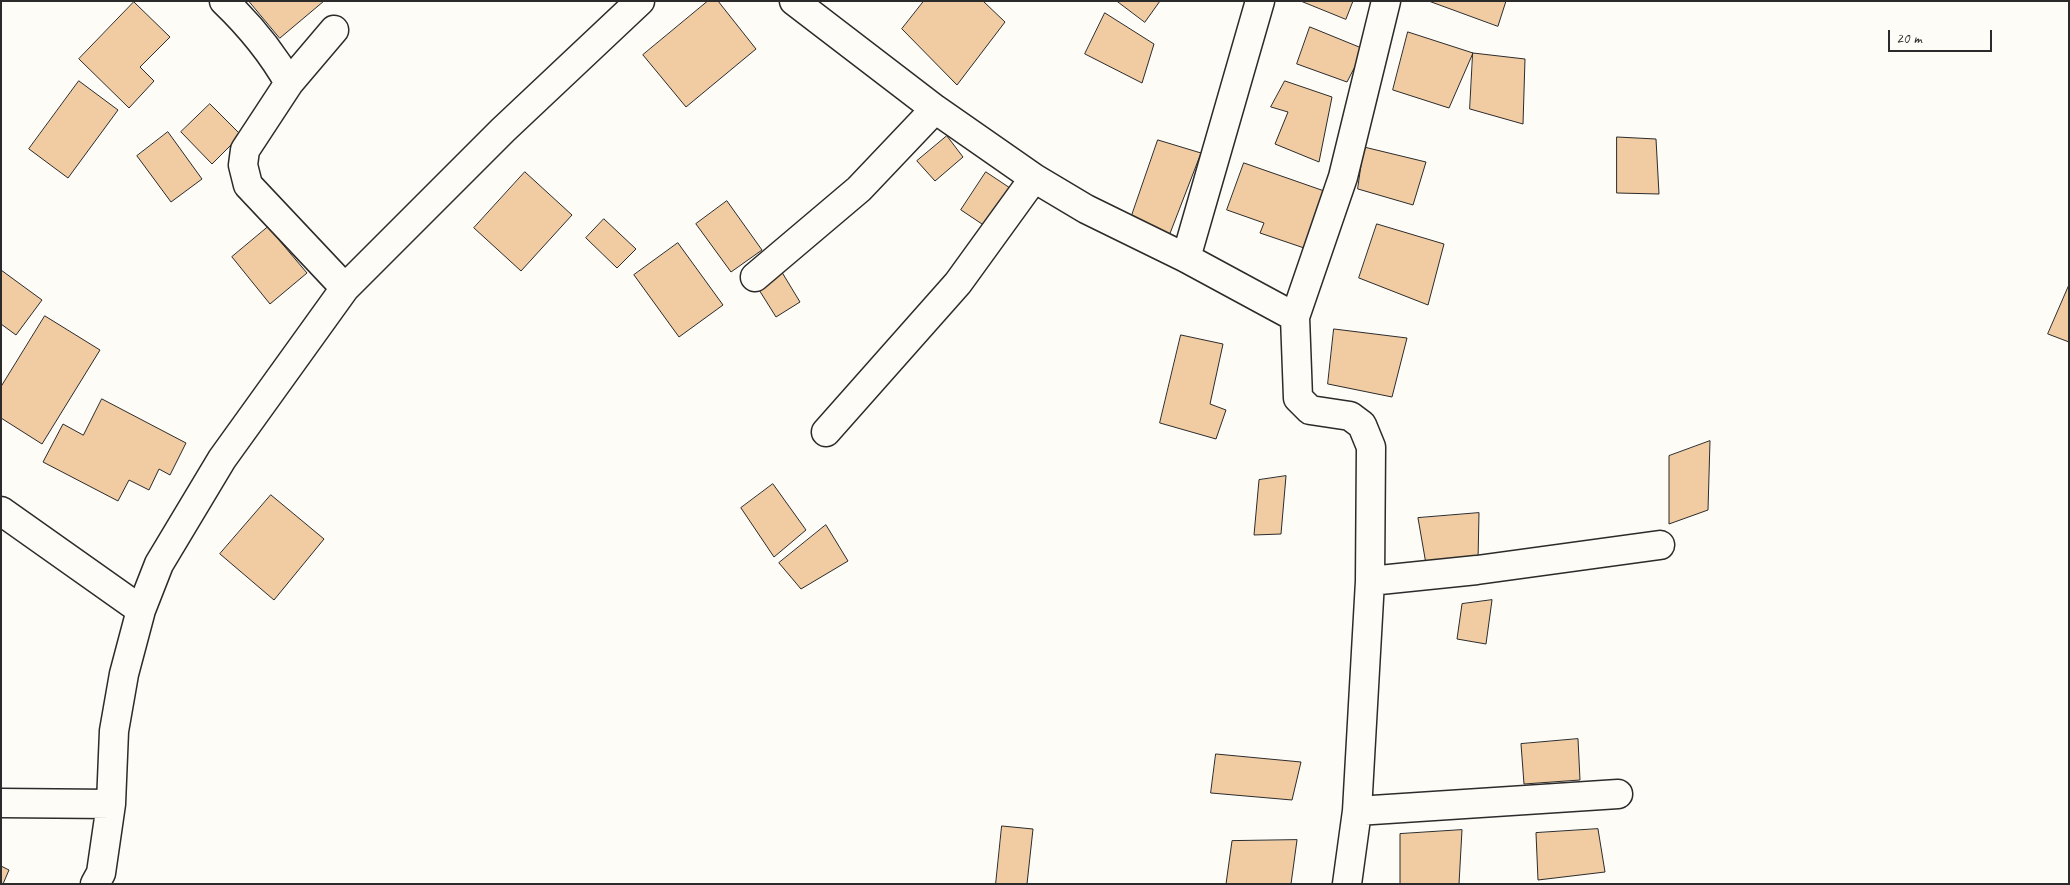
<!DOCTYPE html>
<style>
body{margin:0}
#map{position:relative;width:2070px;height:885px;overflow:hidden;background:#fdfcf7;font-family:Caveat,sans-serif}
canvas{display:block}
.frame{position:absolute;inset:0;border:2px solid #2b2b2b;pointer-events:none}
.scale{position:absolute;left:1888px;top:30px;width:104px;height:22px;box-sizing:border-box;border:2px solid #2b2b2b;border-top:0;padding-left:6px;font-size:15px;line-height:18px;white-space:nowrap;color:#2b2b2b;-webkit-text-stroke:4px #fdfcf7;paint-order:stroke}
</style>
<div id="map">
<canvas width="2070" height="885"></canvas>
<div class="frame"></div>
<div class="scale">20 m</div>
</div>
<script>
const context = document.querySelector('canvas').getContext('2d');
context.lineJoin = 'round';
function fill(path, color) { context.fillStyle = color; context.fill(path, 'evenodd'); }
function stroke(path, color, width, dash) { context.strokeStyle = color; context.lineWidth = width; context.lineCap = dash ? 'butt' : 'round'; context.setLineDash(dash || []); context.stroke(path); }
const building = new Path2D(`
 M249,1H324L280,38Z
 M708,1H718L756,49L686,107L643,55Z
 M924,1H983L1005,22L957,85L902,29Z
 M1117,1H1160L1145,22Z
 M1301,1H1353L1346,19Z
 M1429,1H1506L1498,26Z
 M134,2L170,37L140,67L154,81L129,108L79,59Z
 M1105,13L1154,44L1142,83L1085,54Z
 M1310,27L1364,49L1347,82L1297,64Z
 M1408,32L1473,53L1449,108L1393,90Z
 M1473,53L1525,59L1523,124L1470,109Z
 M79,81L118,110L68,178L29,149Z
 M1285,81L1332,97L1319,162L1275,144L1288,112L1271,107Z
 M210,104L241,135L212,164L181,132Z
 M168,132L202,179L171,202L137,156Z
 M947,136L963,157L935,181L917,161Z
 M1617,137L1656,139L1659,194L1617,193Z
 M1158,140L1201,153L1169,236L1129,224Z
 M1364,147L1426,162L1413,205L1358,189Z
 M1244,163L1330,193L1310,250L1260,233L1264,223L1227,210Z
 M525,172L572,215L521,271L474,228Z
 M986,172L1010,188L985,226L961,210Z
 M727,201L762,250L731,272L696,224Z
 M604,219L636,249L617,268L586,238Z
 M1377,224L1444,244L1428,305L1359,278Z
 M268,227L307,273L270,304L232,257Z
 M678,243L723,305L679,337L634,275Z
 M780,269L800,302L776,317L756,285Z
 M1,270L42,300L16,335L1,324Z
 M2069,285V342L2048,334Z
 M45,316L100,350L42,444L1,418V387Z
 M1334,329L1407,338L1392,397L1328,384Z
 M1181,335L1223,344L1210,404L1226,410L1216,439L1160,423Z
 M102,399L186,443L170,475L159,469L149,490L129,480L118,501L43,462L63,424L83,435Z
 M1710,441L1708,510L1669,524V456Z
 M1286,476L1281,534L1254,535L1259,480Z
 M773,484L806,530L774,557L741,508Z
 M271,495L324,539L274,600L220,554Z
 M1479,513L1478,561L1426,564L1418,518Z
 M826,525L848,561L801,589L779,563Z
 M1492,600L1486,644L1457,639L1462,604Z
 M1578,739L1580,780L1524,784L1521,744Z
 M1216,754L1301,762L1292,800L1211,793Z
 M1002,826L1033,829L1027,884H996Z
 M1598,829L1605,872L1538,880L1536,833Z
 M1462,830L1459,884H1400V834Z
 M1297,840L1291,884H1226L1232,841Z
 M1,866L9,870L3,884H1Z`);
fill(building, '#f1cba1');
stroke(building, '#2b2b2b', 1);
const street = new Path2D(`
 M224,1C250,26 271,51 289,83
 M794,1L935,109L1034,178L1086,209L1186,258L1295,317
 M334,30L289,83L245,150L243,165L248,185L345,288
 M1186,258L1260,1
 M755,277L859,189L935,109
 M826,432L958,283L1034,178
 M1,511L141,610
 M1370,581L1477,570L1660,545
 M1,803L111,804
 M1357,811L1618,794
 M95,884L101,873L111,804L114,731L124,674L141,610L159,564L222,459L345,288L503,130L640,1
 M1347,884L1357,811L1370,581L1371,447L1362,425L1350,416L1310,410L1298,398L1295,317L1343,177L1386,1`);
stroke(street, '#2b2b2b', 31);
stroke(street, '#fdfcf7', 28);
</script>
